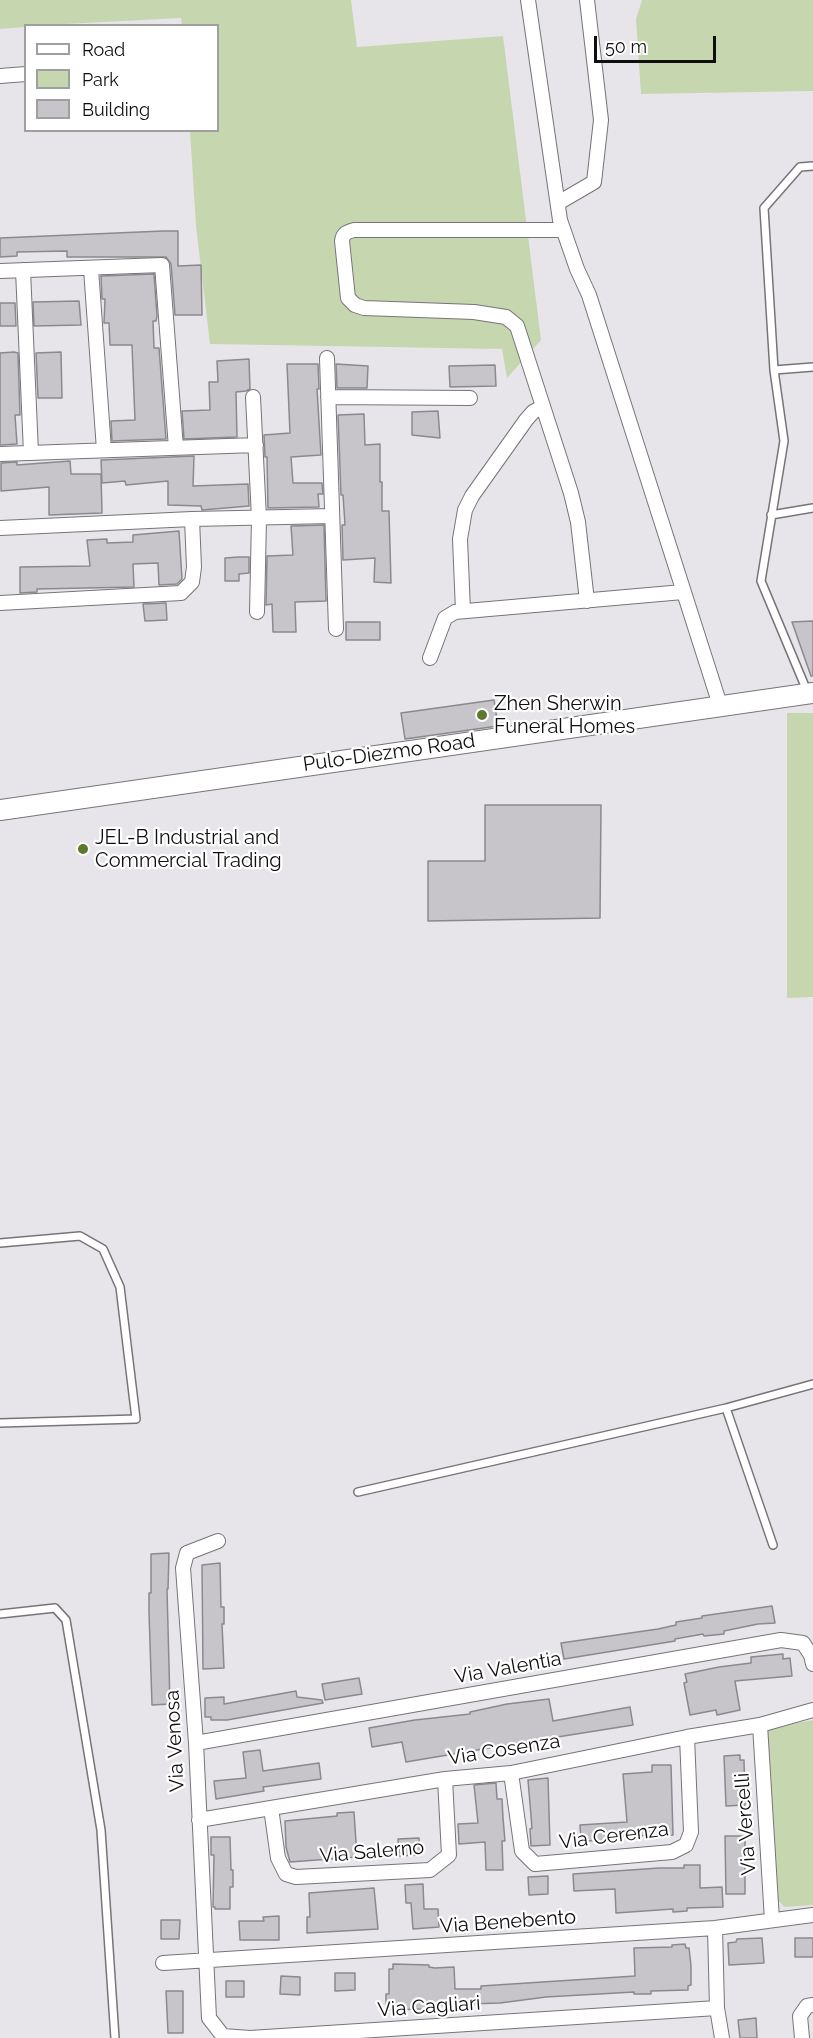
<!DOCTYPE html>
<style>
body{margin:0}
#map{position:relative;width:813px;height:2038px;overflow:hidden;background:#e8e5ea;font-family:Raleway,sans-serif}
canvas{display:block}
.legend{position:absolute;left:24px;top:24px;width:195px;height:108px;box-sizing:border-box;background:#fff;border:2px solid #9f9f9f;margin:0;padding:8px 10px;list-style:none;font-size:18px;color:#100f10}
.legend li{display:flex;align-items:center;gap:12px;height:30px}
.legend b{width:30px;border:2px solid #9f9f9f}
.scale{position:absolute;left:594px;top:36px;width:122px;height:27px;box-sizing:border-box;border:3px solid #100f10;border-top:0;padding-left:8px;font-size:18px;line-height:21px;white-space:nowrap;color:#100f10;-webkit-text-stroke:4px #fff;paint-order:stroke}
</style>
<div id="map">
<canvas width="813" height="2038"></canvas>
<ul class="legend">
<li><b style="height:8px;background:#fff"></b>Road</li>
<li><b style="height:16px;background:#c6d7b0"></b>Park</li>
<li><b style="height:16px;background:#c7c5ca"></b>Building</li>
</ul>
<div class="scale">50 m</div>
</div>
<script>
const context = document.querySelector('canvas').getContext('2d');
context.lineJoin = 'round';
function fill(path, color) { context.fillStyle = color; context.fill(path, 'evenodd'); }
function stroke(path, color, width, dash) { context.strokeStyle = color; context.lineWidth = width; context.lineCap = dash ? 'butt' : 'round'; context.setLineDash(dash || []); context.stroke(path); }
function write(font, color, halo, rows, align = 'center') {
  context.font = font + ' Raleway,sans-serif'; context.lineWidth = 4.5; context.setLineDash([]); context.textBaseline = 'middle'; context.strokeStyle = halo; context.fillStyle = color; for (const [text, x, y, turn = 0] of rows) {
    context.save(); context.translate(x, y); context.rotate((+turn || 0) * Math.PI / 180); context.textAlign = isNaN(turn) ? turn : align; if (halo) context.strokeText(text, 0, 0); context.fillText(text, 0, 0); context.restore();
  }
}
fill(new Path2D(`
 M0,0H351L357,47L503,36L541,340L507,378L502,349L210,344L196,226L190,131L218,130V26L182,25L181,18L26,26L25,27L0,29Z
 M642,0H813V91L641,94L636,19Z
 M787,713H813V997L787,998Z
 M813,1720V1905L784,1907L777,1899L766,1729Z`), '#c6d7b0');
const building = new Path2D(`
 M163,231H178V266L201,265L202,315H175L171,264L166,257H67V251L17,252V256L0,257V238Z
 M154,274L157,316L156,321H153L154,348H159L166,439L112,441L111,421L135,420L132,345H110L109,323H104L105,299H102L101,276Z
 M79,301L81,325L34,326L33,302Z
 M0,303H15L16,326H0Z
 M14,352L18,353L20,415H15L17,444L0,445V353Z
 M61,352L62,398H38L36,353Z
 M249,359L250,389L246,391L236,392L237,437L184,439L182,411L210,410L209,382H218L217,361Z
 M287,364H318L319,389H317L321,455L291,457L293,483H322L323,494H318L319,507L268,508L267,457H265L264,435L290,433Z
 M336,364L368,366L367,388H337Z
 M495,365L496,386L450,387L449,366Z
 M438,411L440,438L412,435V412Z
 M364,414L365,445L380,444V482H382V511H389L391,583L374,582L375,558L343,560L342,525H345L343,495H341L338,415Z
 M194,456L193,486L248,484L249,506L202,510L201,506L168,505V481L126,485L125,481L102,483L101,460Z
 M70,461L71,474H101L102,513L49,515V487L1,491V463L17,462V465Z
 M324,525L326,601L295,602L296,632H273L272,604L266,605L267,556L293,555L291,526Z
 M179,531L182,579L177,584L159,585L158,563L133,564L134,587L37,589V592L20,593V567L90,566L87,540L107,539V543L133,542V535Z
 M239,557H249V573L239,574V581H225V558Z
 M166,603L167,620L145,621L143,604Z
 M813,621V676H811L792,622Z
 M346,622H380V640H346Z
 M494,700L498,726L405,739L401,713Z
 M485,805H601L600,918L428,921V861H485Z
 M169,1553L168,1589H167L170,1704L152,1705L149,1612V1593H151V1554Z
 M220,1563L221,1607H224V1624H222L224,1668L203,1669L202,1565Z
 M772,1606L775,1623L758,1624L724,1631V1634L704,1636L703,1634L675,1639V1641L564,1659L561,1643L658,1629L676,1625V1622L702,1618V1616Z
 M783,1654V1659L790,1658L792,1676L735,1681L740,1710L717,1715L716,1710L690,1715L684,1683L687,1682L685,1674L719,1667L751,1663V1657Z
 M359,1678L362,1694L325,1700L322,1684Z
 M296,1691L297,1697L322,1700L323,1703L227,1720H211V1717H205V1698L224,1697V1704Z
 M549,1699L553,1721L630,1707L633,1725L526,1742V1744L508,1747L507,1745L406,1762L402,1742L372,1747L369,1728L415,1720L470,1714V1712L507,1704Z
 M260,1750L263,1771L319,1763L321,1779L263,1787L264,1791L216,1799L214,1781L246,1778L243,1752Z
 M740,1755V1760H744L745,1805L726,1806L724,1756Z
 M652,1765H671L673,1835L621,1836V1840L581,1841L580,1825L627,1822L623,1774L652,1772Z
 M548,1778L550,1845L531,1846L530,1829L532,1828L528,1780Z
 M496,1783L497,1799H502L503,1818L505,1841H502L503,1870H486L485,1842L459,1844L458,1824L478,1823L474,1785Z
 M354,1812L357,1857L290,1862L286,1847L285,1821L337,1816V1813Z
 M725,1836H745V1894H726Z
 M211,1837H230L231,1870H233V1887H230V1909H215V1907H213L214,1855H211Z
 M419,1838L420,1855L399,1856L398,1839Z
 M684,1865H700V1888L722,1887L723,1907L687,1908V1911L673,1912V1909L616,1913L615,1889L574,1891L573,1874L659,1868H684Z
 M548,1876V1894L529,1895L528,1877Z
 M423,1884L424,1909H438L439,1927L413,1929L411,1903H406L405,1885Z
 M374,1888L378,1929L307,1933V1917H310L309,1893Z
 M279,1916V1940H240L239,1921H264L263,1917Z
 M161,1920H180L179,1939H161Z
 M762,1938L764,1963L729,1965L728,1943L736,1942L737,1939Z
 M795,1938H813V1957H795Z
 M685,1944L686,1948H689L691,1966V1985L688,1986V1990L651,1991V1994H634V1992L546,1997L500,2003L436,2005V2008L423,2009L386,2010V1994H389V1969H393V1964L429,1965V1967L435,1968L454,1967L455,1989H481V1986L635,1976L634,1948L672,1947V1945Z
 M335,1973H355V1990L335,1991Z
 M281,1976L300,1977V1995L280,1994Z
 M226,1981H244V1997H226Z
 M166,1991H183V2033H168Z
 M756,2018L757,2038H740L738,2020Z`);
fill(building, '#c7c5ca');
stroke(building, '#8b898e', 1.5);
const lane = new Path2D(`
 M774,370L813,367
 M771,515L813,508
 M807,691L761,581L784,441L774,370L764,208L800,167L813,166
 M0,1243L80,1236L103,1249L120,1287L136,1419L0,1423
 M726,1408L773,1545
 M358,1492L726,1408L813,1384
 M0,1614L55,1608L66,1620L101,1830L115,2038`);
const street = new Path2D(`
 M528,0L560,220L577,269L589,295L720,705
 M0,76L26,74
 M558,203L594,182L601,120L587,0
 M563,230H354C347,232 343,233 342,241L348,298L355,305L364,308L474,312L506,317L517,326L571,493L578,522L587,601
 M91,269L104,450
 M23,270L31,453
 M0,271L162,265L176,448
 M327,358L336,629
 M253,397L259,518L257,612
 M328,397L470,398
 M0,454L256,445
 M0,528L192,519L332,516
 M0,603L181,593L192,582L194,567L192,519
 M463,611L460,539L465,510L472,496L526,420L533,412L542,407
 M430,658L445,618L455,612L683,592
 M218,1541L187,1553L183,1568L196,1743L209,2018L223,2036L250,2038L717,2008
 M760,1725L772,1920
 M196,1743L781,1640L803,1643L811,1655L813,1664
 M511,1773L522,1851L535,1864L672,1852L686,1845L691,1832L687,1737
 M271,1808L278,1858L286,1874L296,1877L430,1870L449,1855L445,1779
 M199,1820L445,1779L511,1773L687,1737L760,1725L813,1710
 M715,1928L717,2008L722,2038
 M163,1963L715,1928L813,1915
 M802,2038L800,2016L807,2006L813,2005`);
const secondary = new Path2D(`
 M0,810L813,693`);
stroke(lane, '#767478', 10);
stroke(street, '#767478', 16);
stroke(secondary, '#767478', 22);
stroke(lane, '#fff', 7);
stroke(street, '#fff', 14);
stroke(secondary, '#fff', 20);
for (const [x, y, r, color] of [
 [482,715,6,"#5c782c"],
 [83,849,6,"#5c782c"]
]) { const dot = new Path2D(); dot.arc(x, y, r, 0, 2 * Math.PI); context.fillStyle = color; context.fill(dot); stroke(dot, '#fff', 2); }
write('20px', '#100f10', '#fff', [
 ["Zhen Sherwin",494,704],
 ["Funeral Homes",494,727],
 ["JEL-B Industrial and",95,838],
 ["Commercial Trading",95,861]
], 'left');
write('20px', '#100f10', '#fff', [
 ["Pulo-Diezmo Road",389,753,-8],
 ["Via Valentia",508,1668,-10],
 ["Via Venosa",175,1741,-93],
 ["Via Cosenza",504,1750,-9],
 ["Via Vercelli",746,1824,-94],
 ["Via Cerenza",614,1836,-7],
 ["Via Salerno",372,1852,-5],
 ["Via Benebento",508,1922,-4],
 ["Via Cagliari",429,2007,-4]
]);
</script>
